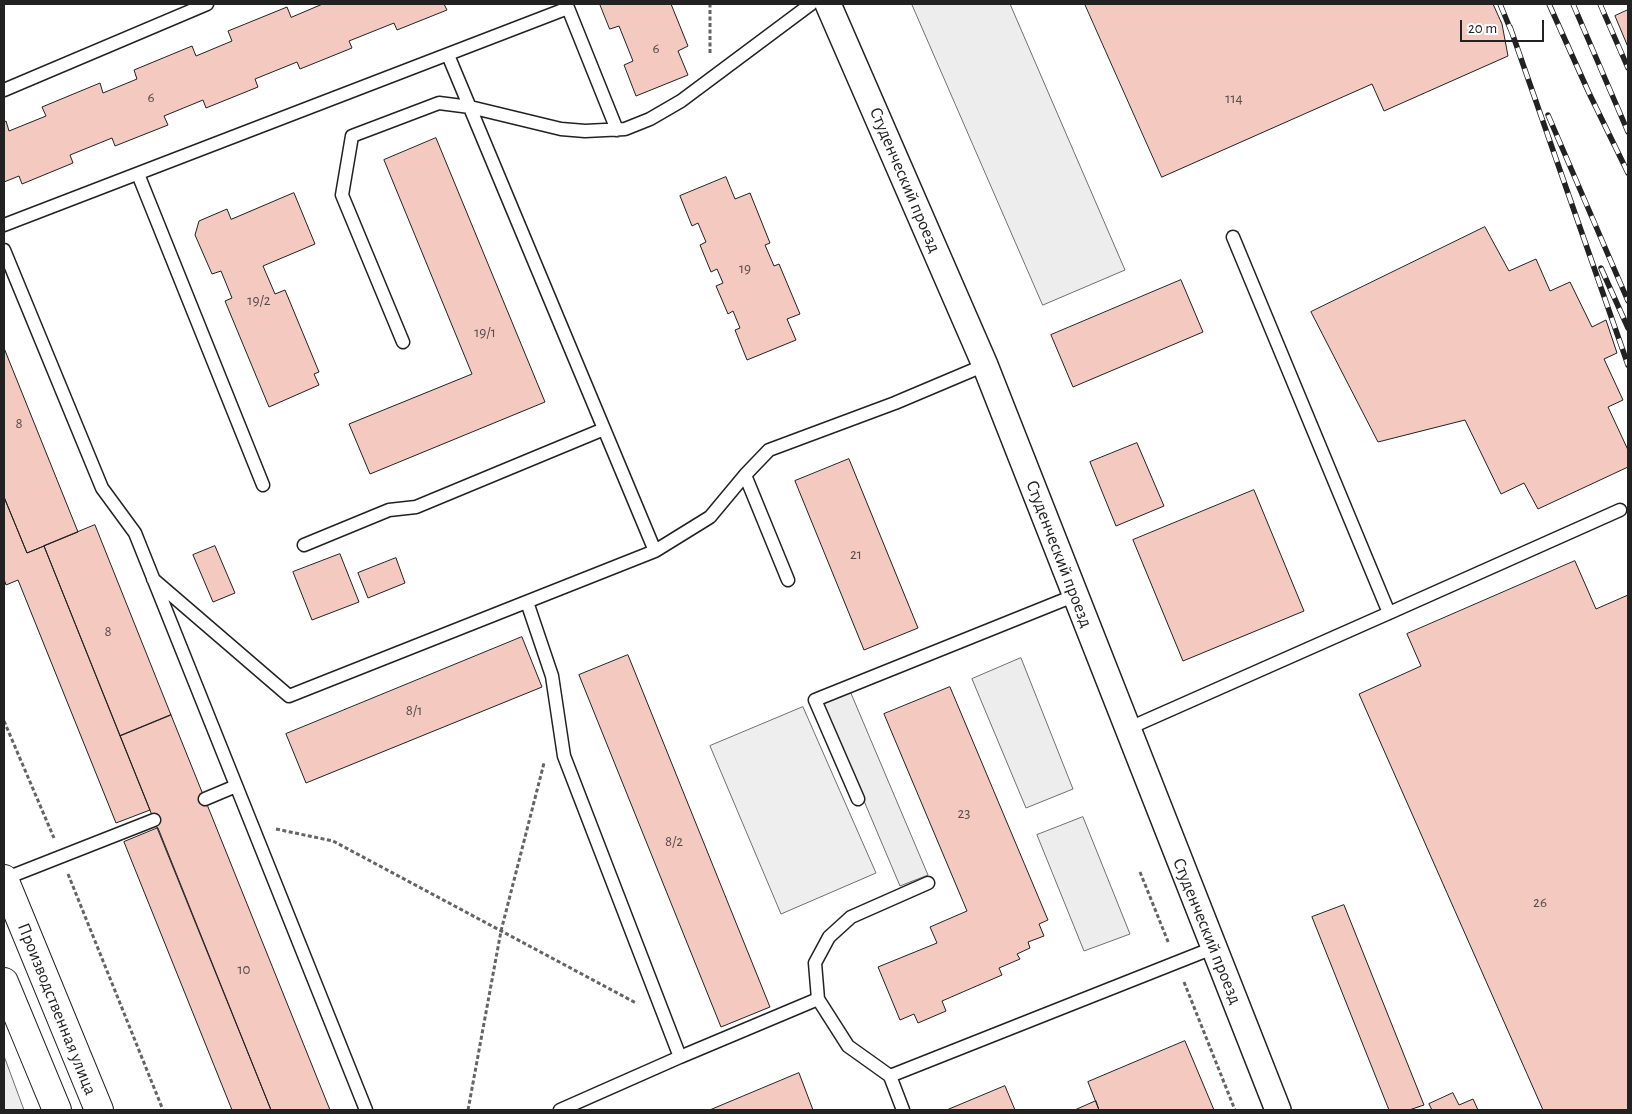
<!DOCTYPE html>
<meta charset="utf-8">
<style>
body{margin:0}
#map{position:relative;width:1632px;height:1114px;overflow:hidden;background:#fff;font-family:"Alegreya Sans",sans-serif}
canvas{display:block}
.frame{position:absolute;inset:0;border:5px solid #222;pointer-events:none}
.scale{position:absolute;left:1460px;top:20px;width:84px;height:22px;box-sizing:border-box;border:2px solid #222;border-top:0;padding-left:6px;font-size:15px;line-height:18px;white-space:nowrap;color:#222;-webkit-text-stroke:4px #fff;paint-order:stroke}
</style>
<div id="map">
<canvas width="1632" height="1114"></canvas>
<div class="frame"></div>
<div class="scale">20 m</div>
</div>
<script>
const context = document.querySelector('canvas').getContext('2d');
context.lineJoin = 'round';
function fill(path, color) { context.fillStyle = color; context.fill(path, 'evenodd'); }
function stroke(path, color, width, dash) { context.strokeStyle = color; context.lineWidth = width; context.lineCap = dash ? 'butt' : 'round'; context.setLineDash(dash || []); context.stroke(path); }
function write(font, color, halo, rows, align = 'center') {
  context.font = font + ' "Alegreya Sans",sans-serif'; context.lineWidth = 4; context.setLineDash([]); context.textBaseline = 'middle'; context.strokeStyle = halo; context.fillStyle = color; for (const [text, x, y, turn = 0] of rows) {
    context.save(); context.translate(x, y); context.rotate((+turn || 0) * Math.PI / 180); context.textAlign = isNaN(turn) ? turn : align; if (halo) context.strokeText(text, 0, 0); context.fillText(text, 0, 0); context.restore();
  }
}
const green = new Path2D(`
 M803,707L876,873L781,914L710,746Z
 M4,1056L24,1110H4Z`);
fill(green, '#eee');
stroke(green, '#6f6f6f', 1);
const parking = new Path2D(`
 M912,4H1010L1125,270L1043,305Z
 M1021,658L1073,789L1026,808L972,679Z
 M850,691L928,875L900,886L823,704Z
 M1083,817L1130,934L1084,951L1037,835Z`);
fill(parking, '#ededed');
stroke(parking, '#6f6f6f', 1);
const building = new Path2D(`
 M323,4H444L447,10L397,30L394,23L349,41L352,48L300,69L297,62L255,79L258,87L206,108L203,100L164,116L168,125L115,146L112,138L70,155L73,163L22,184L19,176L4,182V122L6,121L9,131L46,116L42,107L100,83L103,93L137,79L134,70L192,46L196,56L232,41L228,31L287,7L291,17Z
 M600,4H671L688,46L678,51L688,75L636,96L624,65L633,61L619,26L610,29Z
 M1085,4H1493L1502,24L1508,56L1384,111L1372,84L1162,177Z
 M1628,10V47L1615,16Z
 M436,138L545,402L370,474L349,424L472,374L384,160Z
 M726,177L735,199L750,193L770,243L765,245L774,266L779,264L800,314L787,319L796,340L747,360L735,330L740,328L733,311L728,314L716,286L723,283L717,269L711,272L700,245L706,242L698,223L692,226L680,196Z
 M294,193L315,244L263,266L275,294L285,290L319,372L314,374L319,385L269,407L225,301L232,298L221,271L212,274L195,235L199,221L227,209L231,219Z
 M1485,227L1509,271L1536,259L1550,291L1570,282L1592,327L1606,320L1617,353L1604,359L1623,400L1608,407L1628,450V467L1538,509L1524,483L1501,494L1465,420L1378,442L1311,312Z
 M1181,280L1203,332L1073,387L1051,335Z
 M4,348L78,532L27,553L4,497Z
 M1137,443L1164,506L1116,526L1090,462Z
 M849,459L918,628L864,650L795,481Z
 M1254,490L1304,611L1183,661L1133,540Z
 M4,497L27,553L44,546L150,810L116,823L18,580L6,585L4,579Z
 M95,525L171,715L120,736L44,546Z
 M215,546L235,593L213,602L193,555Z
 M340,554L359,602L312,620L293,572Z
 M396,558L405,583L368,598L358,573Z
 M1575,561L1596,609L1628,595V1110H1543L1359,694L1421,666L1407,634Z
 M522,637L542,687L306,783L286,734Z
 M628,655L770,1007L721,1027L579,675Z
 M950,687L1048,920L1039,924L1044,936L1028,942L1030,948L1017,954L1020,959L999,968L1002,975L942,1001L946,1011L918,1023L914,1014L900,1020L878,967L937,943L930,927L967,911L884,714Z
 M171,715L330,1110H271L120,736Z
 M158,828L271,1110H232L124,842Z
 M1344,905L1424,1105L1409,1110H1389L1312,917Z
 M1185,1041L1214,1110H1099L1088,1082Z
 M799,1073L813,1110H710Z
 M1005,1086L1015,1110H947Z
 M1453,1093L1459,1105L1473,1099L1478,1110H1432L1429,1104Z
 M1096,1101L1099,1110H1075Z`);
fill(building, '#f3c9c0');
stroke(building, '#222', 1);
const service = new Path2D(`
 M448,55L655,551
 M4,90L207,4
 M138,174L263,485
 M4,225L568,8L617,130
 M1233,237L1389,613
 M4,250L102,488L135,533L366,1110
 M403,342L342,195L352,136L439,103L470,107L561,129L585,131L625,129L650,119L681,101L811,4
 M745,475L788,580
 M304,545L389,510L416,507L604,429
 M153,579L289,696L655,551L710,517L745,475L769,450L895,403L985,365
 M527,602L552,676L564,756L680,1057L818,999L848,1046L890,1076L1213,948
 M1127,729L1389,613L1620,510
 M205,799L236,786
 M858,799L815,700L1076,595
 M4,879L154,820
 M818,999L815,963L829,937L851,917L928,883
 M890,1076L903,1110
 M560,1110L680,1057`);
const minor = new Path2D(`
 M828,4L985,365L1278,1110`);
const trunk = new Path2D(`
 M4,879L99,1110
 M4,982L57,1110`);
stroke(service, '#222', 15);
stroke(minor, '#222', 28);
stroke(trunk, '#222', 30);
stroke(new Path2D(`
 M710,53V4
 M4,721L54,838
 M276,829L333,841L636,1003
 M1140,872L1169,944
 M68,874L163,1110
 M1184,982L1235,1110
 M468,1110L501,931L544,763`), '#646464', 3, [4, 2.5]);
stroke(service, '#fff', 12);
stroke(minor, '#fff', 25);
stroke(trunk, '#fff', 28);
const rail = new Path2D(`
 M1500,4L1512,33
 M1549,4L1589,93L1628,173
 M1573,4L1628,132
 M1600,4L1628,68
 M1510,27L1628,365
 M1548,115L1628,301
 M1601,268L1628,328`);
stroke(rail, '#222', 5.5);
stroke(rail, '#fff', 4, [11]);
write('15px', '#564c4a', null, [
 ["6",656,48],
 ["6",151,97],
 ["114",1234,98],
 ["19",745,268],
 ["19/2",259,300],
 ["19/1",485,332],
 ["8",19,423],
 ["21",856,554],
 ["8",108,631],
 ["8/1",414,710],
 ["23",964,813],
 ["8/2",674,841],
 ["26",1540,902],
 ["10",244,969]
]);
write('18px', '#222', '#fff', [
 ["Студенческий проезд",905,180,67],
 ["Студенческий проезд",1059,554,69],
 ["Студенческий проезд",1207,931,68],
 ["Производственная улица",57,1009,68]
]);
</script>
